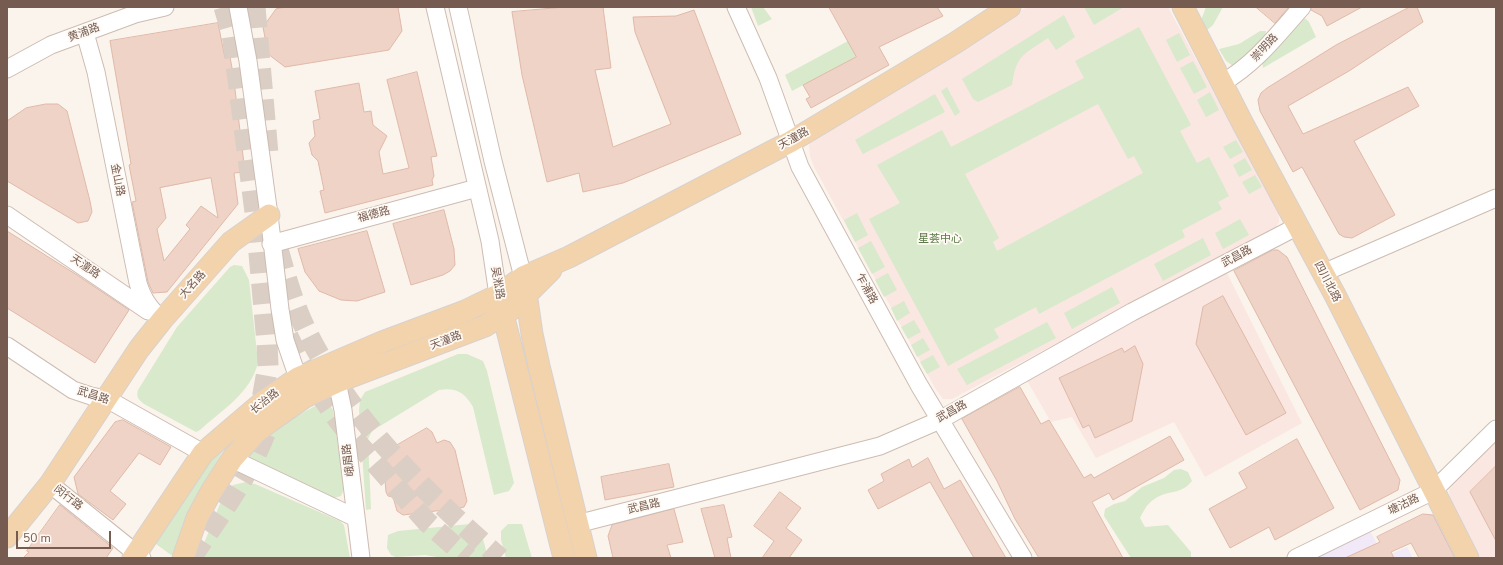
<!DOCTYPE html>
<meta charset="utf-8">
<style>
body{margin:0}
#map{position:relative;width:1503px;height:565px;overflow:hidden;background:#fbf4ec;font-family:"Nunito Sans",sans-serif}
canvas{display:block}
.frame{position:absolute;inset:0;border:8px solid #755b50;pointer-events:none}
.scale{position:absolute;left:16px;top:531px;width:95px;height:18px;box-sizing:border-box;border:2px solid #755b50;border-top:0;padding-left:5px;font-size:12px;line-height:14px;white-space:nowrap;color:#755b50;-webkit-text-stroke:3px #fef9f3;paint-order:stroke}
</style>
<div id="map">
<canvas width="1503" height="565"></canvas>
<div class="frame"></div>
<div class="scale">50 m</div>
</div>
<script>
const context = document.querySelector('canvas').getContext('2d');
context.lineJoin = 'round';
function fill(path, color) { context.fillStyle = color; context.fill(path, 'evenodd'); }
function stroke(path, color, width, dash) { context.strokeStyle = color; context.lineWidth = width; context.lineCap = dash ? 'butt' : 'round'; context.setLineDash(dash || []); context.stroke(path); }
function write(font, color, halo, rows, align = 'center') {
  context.font = font + ' "Nunito Sans","Noto Sans SC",sans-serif'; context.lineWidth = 3.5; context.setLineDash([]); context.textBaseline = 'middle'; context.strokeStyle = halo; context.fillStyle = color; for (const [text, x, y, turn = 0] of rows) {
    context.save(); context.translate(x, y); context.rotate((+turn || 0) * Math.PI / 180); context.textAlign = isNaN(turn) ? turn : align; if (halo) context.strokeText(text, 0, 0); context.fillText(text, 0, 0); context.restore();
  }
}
fill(new Path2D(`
 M1027,7H1168L1279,214V222L1276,227L952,399H943L935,388L814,167L810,156L809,145L811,141Z
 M1225,269L1302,423L1205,477L1174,422L1096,458L1072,417L1051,422L1026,379Z
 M1496,441V558H1480L1450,499L1449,490L1454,482Z`), '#fae7e1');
fill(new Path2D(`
 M1369,529L1384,557L1407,547L1413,558H1310Z`), '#f1e9f8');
fill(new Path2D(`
 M751,7H763L772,19L758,26Z
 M1084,7H1124L1094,25Z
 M1206,7H1223L1213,25L1207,30L1200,23Z
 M1064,15L1075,37L1056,50L1048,38C1024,54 1016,55 1012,85L978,102L973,99L962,79Z
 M1305,18L1309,22L1316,37L1263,68L1262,62Z
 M1139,27L1191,125L1180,131L1197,163L1209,157L1229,196L1218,202L1222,209L1182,230L1185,237L1039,314L1036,307L994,329L999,338L948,366L869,219L900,203L877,165L942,130L951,147L1084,78L1075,61ZM1098,104L1128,159L1134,156L1143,173L997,251L993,242L999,238L965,174Z
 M1260,31H1266L1264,41L1233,66L1226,61L1219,49L1239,44Z
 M1179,33L1190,55L1177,62L1166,40Z
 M848,41L856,57L792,91L785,75Z
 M1193,61L1207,87L1194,94L1180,68Z
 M947,87L960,112L955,116L941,91Z
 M1210,92L1219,110L1206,117L1197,100Z
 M935,94L945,112L863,154L855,140Z
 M1236,140L1243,152L1230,159L1223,147Z
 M1245,158L1252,170L1239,177L1233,165Z
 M1255,175L1262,187L1249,194L1242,182Z
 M857,213L868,235L855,242L844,220Z
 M1240,219L1249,235L1223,249L1215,233Z
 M1203,238L1211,255L1163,281L1154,264Z
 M871,241L885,267L872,274L858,248Z
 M234,265L242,266L249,280L258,362C252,392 221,411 200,430L196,432L144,404C138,399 136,397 138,390L177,327L230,267Z
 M888,273L897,290L884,297L875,280Z
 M1112,287L1120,303L1072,329L1064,313Z
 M904,301L910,313L897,321L891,308Z
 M914,320L921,332L908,339L901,327Z
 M1047,322L1056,338L967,385L957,369Z
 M923,338L930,350L917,357L911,345Z
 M458,354H467L483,361L487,371L514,483L509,491L494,495L473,407C465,392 455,387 439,390L372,431L368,439L371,509L366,510L359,410L360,400L365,392Z
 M933,355L940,367L927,374L920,362Z
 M323,402L329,404L333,410L344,489L341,496L334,498L257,465C254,462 248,458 249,453C250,443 311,407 323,402Z
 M227,444C206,479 187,514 175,554L171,555L156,544L155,537L199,469Z
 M1181,469L1188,472L1192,481C1180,496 1167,489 1153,500C1147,504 1143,512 1140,518L1145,527L1168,525L1191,552V558H1131L1104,516L1105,509L1114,504L1125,501L1142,487L1164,478L1174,470Z
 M246,482L255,484L340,521L344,525L350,558H198L224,494L233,485Z
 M470,524C484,532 484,544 488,558H443L425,555L396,557L391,555L387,548L388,535L398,531Z
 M508,524H522L532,558H506L501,540V531Z`), '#d9e9cb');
const building = new Path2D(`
 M288,7H398L402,31L389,50L285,67L268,54L263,27L276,9Z
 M565,7H603L611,68L595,70L613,147L671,124L635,32L633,17L676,16L694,10L741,134L623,183L583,192L579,173L547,182L522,75L512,12Z
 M829,7H937L943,16L879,47L889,65L811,108L806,99L810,97L803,85L856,57Z
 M1256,7H1289L1275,23Z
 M1312,7H1362L1327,26L1322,16L1311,10Z
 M1410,7H1417L1423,22L1349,71L1288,106L1303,134L1408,87L1419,106L1354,141L1395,215L1352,238L1344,237L1339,234L1302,167L1293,172L1260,111L1258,100L1261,93L1267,88L1336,45Z
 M218,23L225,58L230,57L233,73L245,172L234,173L238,204L167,292L153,293L148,282L132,202L136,201L129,165L131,164L110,41ZM211,178L218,218L201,206L186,225L190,229L164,261L157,229L166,218L160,188Z
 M417,72L437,156L431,157L434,176L432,180L433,185L325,213L320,191L324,190L318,161L312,155L309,143L315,136L313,121L320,119L315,91L359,83L364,112L371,111L373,125L387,136L379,152L383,174L409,168L387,80Z
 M46,104H58L67,111L90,201L92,212L88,221L78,223L7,181V121L26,108Z
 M444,210L454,249L455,265L450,271L443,275L411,285L393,224Z
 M7,231L77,275L129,310L95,363L7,308Z
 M367,231L385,292L357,301L341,300L319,291L305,272L298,249Z
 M1273,250H1278L1287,257L1400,480L1398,490L1360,510L1234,271Z
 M1223,296L1286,413L1246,435L1196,344L1203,307Z
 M1135,346L1143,364L1132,421L1095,438L1089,425L1083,428L1059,378L1122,348L1124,352Z
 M1020,387L1041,424L1049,420L1084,478L1091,474L1094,478L1170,436L1184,460L1113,500L1109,493L1092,502L1123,558H1039L1015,519L997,481L962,419Z
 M123,420L171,447L160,465L139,453L110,491L126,504L113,520L78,494L74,477L115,422Z
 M427,428L432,432L437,443L444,440L450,442L455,450L467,501L464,507L460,508L403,515L397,511L393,497L388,496L386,492L383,458L385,452Z
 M1297,439L1334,508L1275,540L1269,527L1230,548L1209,509L1247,488L1239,473Z
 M928,458L944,489L960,480L1006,558H974L930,482L878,509L868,490L884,481L881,474L909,459L912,467Z
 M669,464L674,487L605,500L601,477Z
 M1496,466V541L1470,492Z
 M780,492L801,508L786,528L802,540L789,558H762L774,541L754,526Z
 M60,505L113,548L106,558H23L29,552L27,551Z
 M724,505L732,537L727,538L731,558H715L701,509Z
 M674,509L683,542L667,545L671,558H613L608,536L612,525Z
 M1423,514L1433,515L1455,558H1419L1411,543L1391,552L1394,558H1345L1380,542L1377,537Z`);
fill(building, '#eed3c6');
stroke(building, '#e0b9a8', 1);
stroke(new Path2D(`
 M224,7L232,34L236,64L256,220L267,343L268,366L259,416
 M255,7L268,154
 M278,249C286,278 294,306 307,332C352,422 426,493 500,558
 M288,336C303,369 323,401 346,430L427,522L468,558
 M191,558C222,512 256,467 272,414`), '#dacec5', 21, [21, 10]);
const minor = new Path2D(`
 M238,7L248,61L269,215L280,309L285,340L298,378
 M435,7L490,241L498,295
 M458,7L493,161L523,277
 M736,7L768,78L800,167L919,385L1023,558
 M85,33L96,72L138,283C143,299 149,308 162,320
 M7,69L51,45L135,14L165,7
 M1222,83C1255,64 1277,35 1302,7
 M7,215L148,311
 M271,244L477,188
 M1323,273L1496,198
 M7,346L73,390L91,396L107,399L203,453
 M333,371L337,382L343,410L361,558
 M232,459L356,518
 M50,484L142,558
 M577,524L880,446L940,420L1132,312L1298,226
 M1296,558L1433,491L1496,429`);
const major = new Path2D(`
 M1183,7L1243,124L1335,295L1468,558
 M525,286L532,334L539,366L586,558
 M500,302L564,558
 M7,537L50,484L139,349L162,320L231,242L269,215
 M133,558L203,453L264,401L298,378L382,342L465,311L498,295L523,277L569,257L790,142L955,43L1010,7
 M183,558L197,518L211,492L232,459L256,432L272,420L305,397L337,382L485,326L512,309L551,270`);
stroke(minor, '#cdbcb2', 19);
stroke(major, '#d8d1ce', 23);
stroke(minor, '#fff', 17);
stroke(major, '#f3d3ab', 21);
write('11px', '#755b50', '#fef9f3', [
 ["黄浦路",84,33,-20],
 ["崇明路",1265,48,-47],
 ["天潼路",794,139,-29],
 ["金山路",117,180,79],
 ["福德路",374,215,-15],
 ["武昌路",1237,257,-28],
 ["天潼路",85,267,34],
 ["四川北路",1327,282,62],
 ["吴淞路",497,283,80],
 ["大名路",193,285,-48],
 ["乍浦路",866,289,61],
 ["天潼路",446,341,-20],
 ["武昌路",93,396,18],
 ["长治路",265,402,-38],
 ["武昌路",952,412,-29],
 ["峨眉路",349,460,-97],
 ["闵行路",68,498,38],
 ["塘沽路",1404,505,-26],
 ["武昌路",644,507,-13]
]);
write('11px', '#5c7949', '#fef9f3', [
 ["星荟中心",940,239]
]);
</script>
